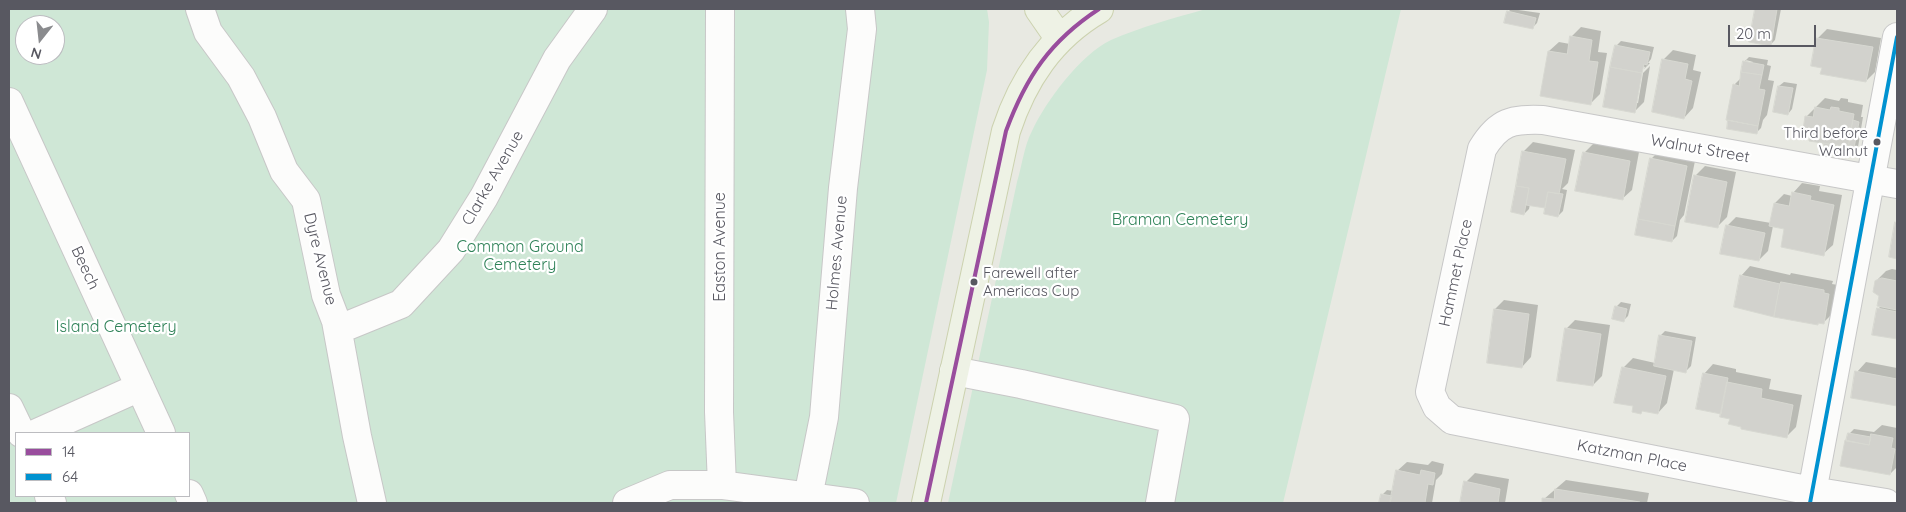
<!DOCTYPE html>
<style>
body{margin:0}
#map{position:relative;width:1906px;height:512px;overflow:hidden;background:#e8e9e2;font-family:Quicksand,sans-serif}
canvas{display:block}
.frame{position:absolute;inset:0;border:10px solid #585861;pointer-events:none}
.legend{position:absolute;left:15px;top:432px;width:175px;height:65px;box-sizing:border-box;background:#fff;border:1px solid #bcbcc0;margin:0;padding:6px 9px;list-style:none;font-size:15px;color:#585861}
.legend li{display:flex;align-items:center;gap:10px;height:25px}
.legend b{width:25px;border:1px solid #bcbcc0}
.north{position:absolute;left:15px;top:15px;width:50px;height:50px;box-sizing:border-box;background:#fff;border:1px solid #bcbcc0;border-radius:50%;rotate:196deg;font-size:14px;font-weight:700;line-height:20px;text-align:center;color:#585861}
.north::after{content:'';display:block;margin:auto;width:18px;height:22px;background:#8a8b8e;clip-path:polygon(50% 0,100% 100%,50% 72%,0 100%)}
.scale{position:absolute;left:1728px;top:25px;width:88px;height:22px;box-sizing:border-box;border:2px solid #585861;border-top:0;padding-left:6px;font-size:15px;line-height:18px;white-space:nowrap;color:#585861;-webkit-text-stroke:4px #fff;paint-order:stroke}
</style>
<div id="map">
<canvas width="1906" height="512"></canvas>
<div class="frame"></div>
<ul class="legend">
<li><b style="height:6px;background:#994d9d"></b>14</li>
<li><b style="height:6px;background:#0092d0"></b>64</li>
</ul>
<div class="north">N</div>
<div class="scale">20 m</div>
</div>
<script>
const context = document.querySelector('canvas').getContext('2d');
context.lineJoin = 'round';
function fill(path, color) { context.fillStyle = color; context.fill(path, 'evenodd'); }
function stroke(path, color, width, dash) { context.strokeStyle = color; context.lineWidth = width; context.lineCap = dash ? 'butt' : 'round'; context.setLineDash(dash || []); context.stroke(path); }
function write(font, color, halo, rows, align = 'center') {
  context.font = font + ' Quicksand,sans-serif'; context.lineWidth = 4.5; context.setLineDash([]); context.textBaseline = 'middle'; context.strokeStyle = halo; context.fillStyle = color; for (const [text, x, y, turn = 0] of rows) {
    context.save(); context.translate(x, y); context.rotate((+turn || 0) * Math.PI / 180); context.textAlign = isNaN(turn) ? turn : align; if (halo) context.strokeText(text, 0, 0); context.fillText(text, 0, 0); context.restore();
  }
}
fill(new Path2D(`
 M9,9H987L989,22L987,70L896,503H9ZM25,25H55V55H25ZM16,433H189V496H16Z
 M1206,9H1401L1283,503H948L1017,182C1022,166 1024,146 1032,131C1046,101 1081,54 1111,40C1141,27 1174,18 1206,9Z`), '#cfe7d6');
fill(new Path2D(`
 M1511,9L1540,13L1537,23L1533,27L1508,12Z
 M1756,9H1781L1775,40L1770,45L1750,41Z
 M1581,27L1601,31L1598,52L1607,53L1600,94L1590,104L1549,51L1559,42L1570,44L1571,37Z
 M1827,29L1881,38L1875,72L1866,81L1823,67L1817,39Z
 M1621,41L1654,47L1651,59L1648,63H1650L1644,69L1645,67L1642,66L1635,103H1638L1643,73L1650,66L1644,102L1634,112L1616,46Z
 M1673,50L1696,55L1693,70L1701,72L1693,108L1684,118L1663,60Z
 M1749,57L1768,60L1767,65L1771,66L1768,80L1774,81L1767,115L1763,120L1761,128L1756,133L1734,85L1742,77L1744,62ZM1746,60L1753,62L1751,64L1746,63Z
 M1784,82L1797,84L1792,109L1788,114L1779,86Z
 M1825,98L1839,101L1841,98L1848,99V102L1863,105L1861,117H1863L1858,147L1853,152L1824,143L1812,130L1807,116Z
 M1533,142L1575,150L1568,183L1562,189L1567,190L1563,211L1558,216L1547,204L1545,207L1530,204L1529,209L1524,214L1523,152Z
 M1594,143L1639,152L1632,190L1622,199L1584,153Z
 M1660,150L1696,156L1684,215L1680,220L1677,236L1672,241L1651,159Z
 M1705,166L1736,172L1727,217L1717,227L1695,176Z
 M1802,183L1820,186L1819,191L1842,195L1833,245L1823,254L1786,228L1773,226L1768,251L1759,260L1727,226L1736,217L1771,223L1775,203L1784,194L1792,196L1793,193Z
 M1750,266L1790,275L1791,273L1833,281L1832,284L1838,285L1833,313L1823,323L1819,322L1818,324L1755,312L1741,276Z
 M1892,269L1897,270V338L1873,334L1878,309L1882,305L1876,281L1886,271Z
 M1504,300L1538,305L1531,357L1522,367L1495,309Z
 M1621,302L1631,304L1628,316L1624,320L1616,307Z
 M1575,320L1610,325L1602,376L1593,385L1566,329Z
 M1665,331L1696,337L1691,366L1686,371L1674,369L1667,403L1658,413L1643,410L1641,413L1635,406L1623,368L1633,358L1655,363L1660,336Z
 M1866,362L1897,368V405L1852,397L1857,372Z
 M1713,364L1736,369V372L1771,379L1769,389L1802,395L1796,427L1786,437L1742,426L1731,418L1704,374Z
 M1882,425L1897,428V467L1890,474L1849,434L1854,429L1874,432Z
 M1432,461L1444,464L1442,474L1436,480L1432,503H1380L1382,495L1387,490L1394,491L1397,471L1407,462L1428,465Z
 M1475,473L1509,479L1505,503H1462L1466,482Z
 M1566,480L1649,493L1647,503H1543L1544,499Z`), '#0003');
const building = new Path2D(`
 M1755,9H1777L1771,46L1749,42Z
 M1507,11L1536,18L1533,29L1504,23Z
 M1570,36L1592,40L1589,61L1598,62L1591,105L1540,96L1548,51L1567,54Z
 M1816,38L1873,47L1866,82L1820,74L1822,68L1811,66Z
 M1615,45L1650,52L1647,65L1644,64L1642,73L1610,67Z
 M1662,59L1688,64L1685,79L1692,81L1684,119L1652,112Z
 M1743,61L1764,65L1762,75L1741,72Z
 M1610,67L1642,73L1635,113L1603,107Z
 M1741,72L1762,75L1759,89L1765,90L1758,126L1726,120L1733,84L1739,86Z
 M1778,86L1793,88L1788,115L1773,112Z
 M1815,107L1830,110L1831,107L1839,108V111L1854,114L1848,147L1809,141L1810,131L1803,130L1805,116L1813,117Z
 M1728,120L1758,126L1757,134L1727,129Z
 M1853,120L1859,122L1853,153L1825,148L1823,143L1848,147Z
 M1522,151L1566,159L1559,194L1548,192L1545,208L1526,205L1529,188L1516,186Z
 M1583,152L1630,161L1623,200L1575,191Z
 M1650,158L1687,166L1675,226L1638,219Z
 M1694,175L1727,182L1718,228L1685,222Z
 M1516,186L1529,188L1524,215L1511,212Z
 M1548,192L1563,194L1558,217L1544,214Z
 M1792,192L1811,196L1810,200L1834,205L1824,256L1781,247L1784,229L1769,226L1774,203L1789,206Z
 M1638,219L1675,226L1672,242L1635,235Z
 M1895,222L1897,223V259L1889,257Z
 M1726,225L1765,233L1759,261L1720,254Z
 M1740,275L1780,284L1774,317L1734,307Z
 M1882,278L1897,281V310L1877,306L1879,296L1873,292L1875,281Z
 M1781,282L1824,290V293L1829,294L1824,324L1818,323V325L1774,317Z
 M1615,306L1627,309L1624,322L1612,319Z
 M1877,308L1897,312V339L1872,335Z
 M1494,309L1529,314L1522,368L1487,363Z
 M1565,328L1601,334L1593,386L1557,381Z
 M1659,335L1692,341L1686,373L1654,366Z
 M1622,367L1666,376L1658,414L1642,411L1641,414L1632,412L1633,406L1614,403Z
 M1855,371L1897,379V406L1851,398Z
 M1703,373L1728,378L1721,414L1696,409Z
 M1727,382L1762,389L1761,398L1793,405L1787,438L1741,429V427L1728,424L1730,419L1720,417Z
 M1848,433L1871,437L1869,445L1846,441Z
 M1871,434L1893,438L1891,448L1895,449L1890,475L1840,466L1845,440L1869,445Z
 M1396,470L1420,475L1421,470L1435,473L1433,485L1428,484L1425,503H1390Z
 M1464,481L1500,489L1498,503H1460Z
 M1555,489L1640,502V503H1542V498L1554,499Z
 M1381,494L1392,496L1390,503H1379Z`);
fill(building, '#d2d2cd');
stroke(building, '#d7d8d1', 1);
const minor = new Path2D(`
 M200,9L208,32L241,77L262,117L284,171L306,200L326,295L336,321L357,436L372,503
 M720,9L719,412L722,485
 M9,102L161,433
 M336,321L347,326L401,304L451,250L484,197L557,59L593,9
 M954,371L1021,384L1175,419L1160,503
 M9,408L21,433
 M37,433L140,387
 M189,494L193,503
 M49,496L52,503
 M808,497L824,417L843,188L862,29L860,9
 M627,503L670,485H722L855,503
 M1810,503L1897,37
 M1886,503L1812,491L1452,420L1437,407L1430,392L1482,149C1499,121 1512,119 1543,120L1897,184`);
const major = new Path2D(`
 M1039,9L1059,38
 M926,503L1006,131C1023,79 1051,37 1099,9`);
stroke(minor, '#c7c7c7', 30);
stroke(major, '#ccd2af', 30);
stroke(minor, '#fcfcfb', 28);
stroke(major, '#eef2e5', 28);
stroke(new Path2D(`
 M926,503L1006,131C1026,77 1050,41 1099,9`), '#994d9d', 4);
stroke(new Path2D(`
 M1810,503L1897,37`), '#0092d0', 4);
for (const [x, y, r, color] of [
 [1877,142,4.5,"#585861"],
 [974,282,4.5,"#585861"]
]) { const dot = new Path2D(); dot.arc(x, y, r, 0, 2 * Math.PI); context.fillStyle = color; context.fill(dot); stroke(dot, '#fff', 2); }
write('15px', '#585861', '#fff', [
 ["Third before",1868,133],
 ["Walnut",1868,151],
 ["Farewell after",983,273,"left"],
 ["Americas Cup",983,291,"left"]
], 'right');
write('16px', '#585861', '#fff', [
 ["Walnut Street",1700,149,10],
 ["Clarke Avenue",493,178,-60],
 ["Easton Avenue",720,247,-90],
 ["Holmes Avenue",837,253,-85],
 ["Dyre Avenue",320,259,76],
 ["Beech",85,268,65],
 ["Hammet Place",1456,273,-78],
 ["Katzman Place",1632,456,11]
]);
write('16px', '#2f8258', '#fff', [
 ["Braman Cemetery",1180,220],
 ["Common Ground",520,247],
 ["Cemetery",520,265],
 ["Island Cemetery",116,327]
]);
</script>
